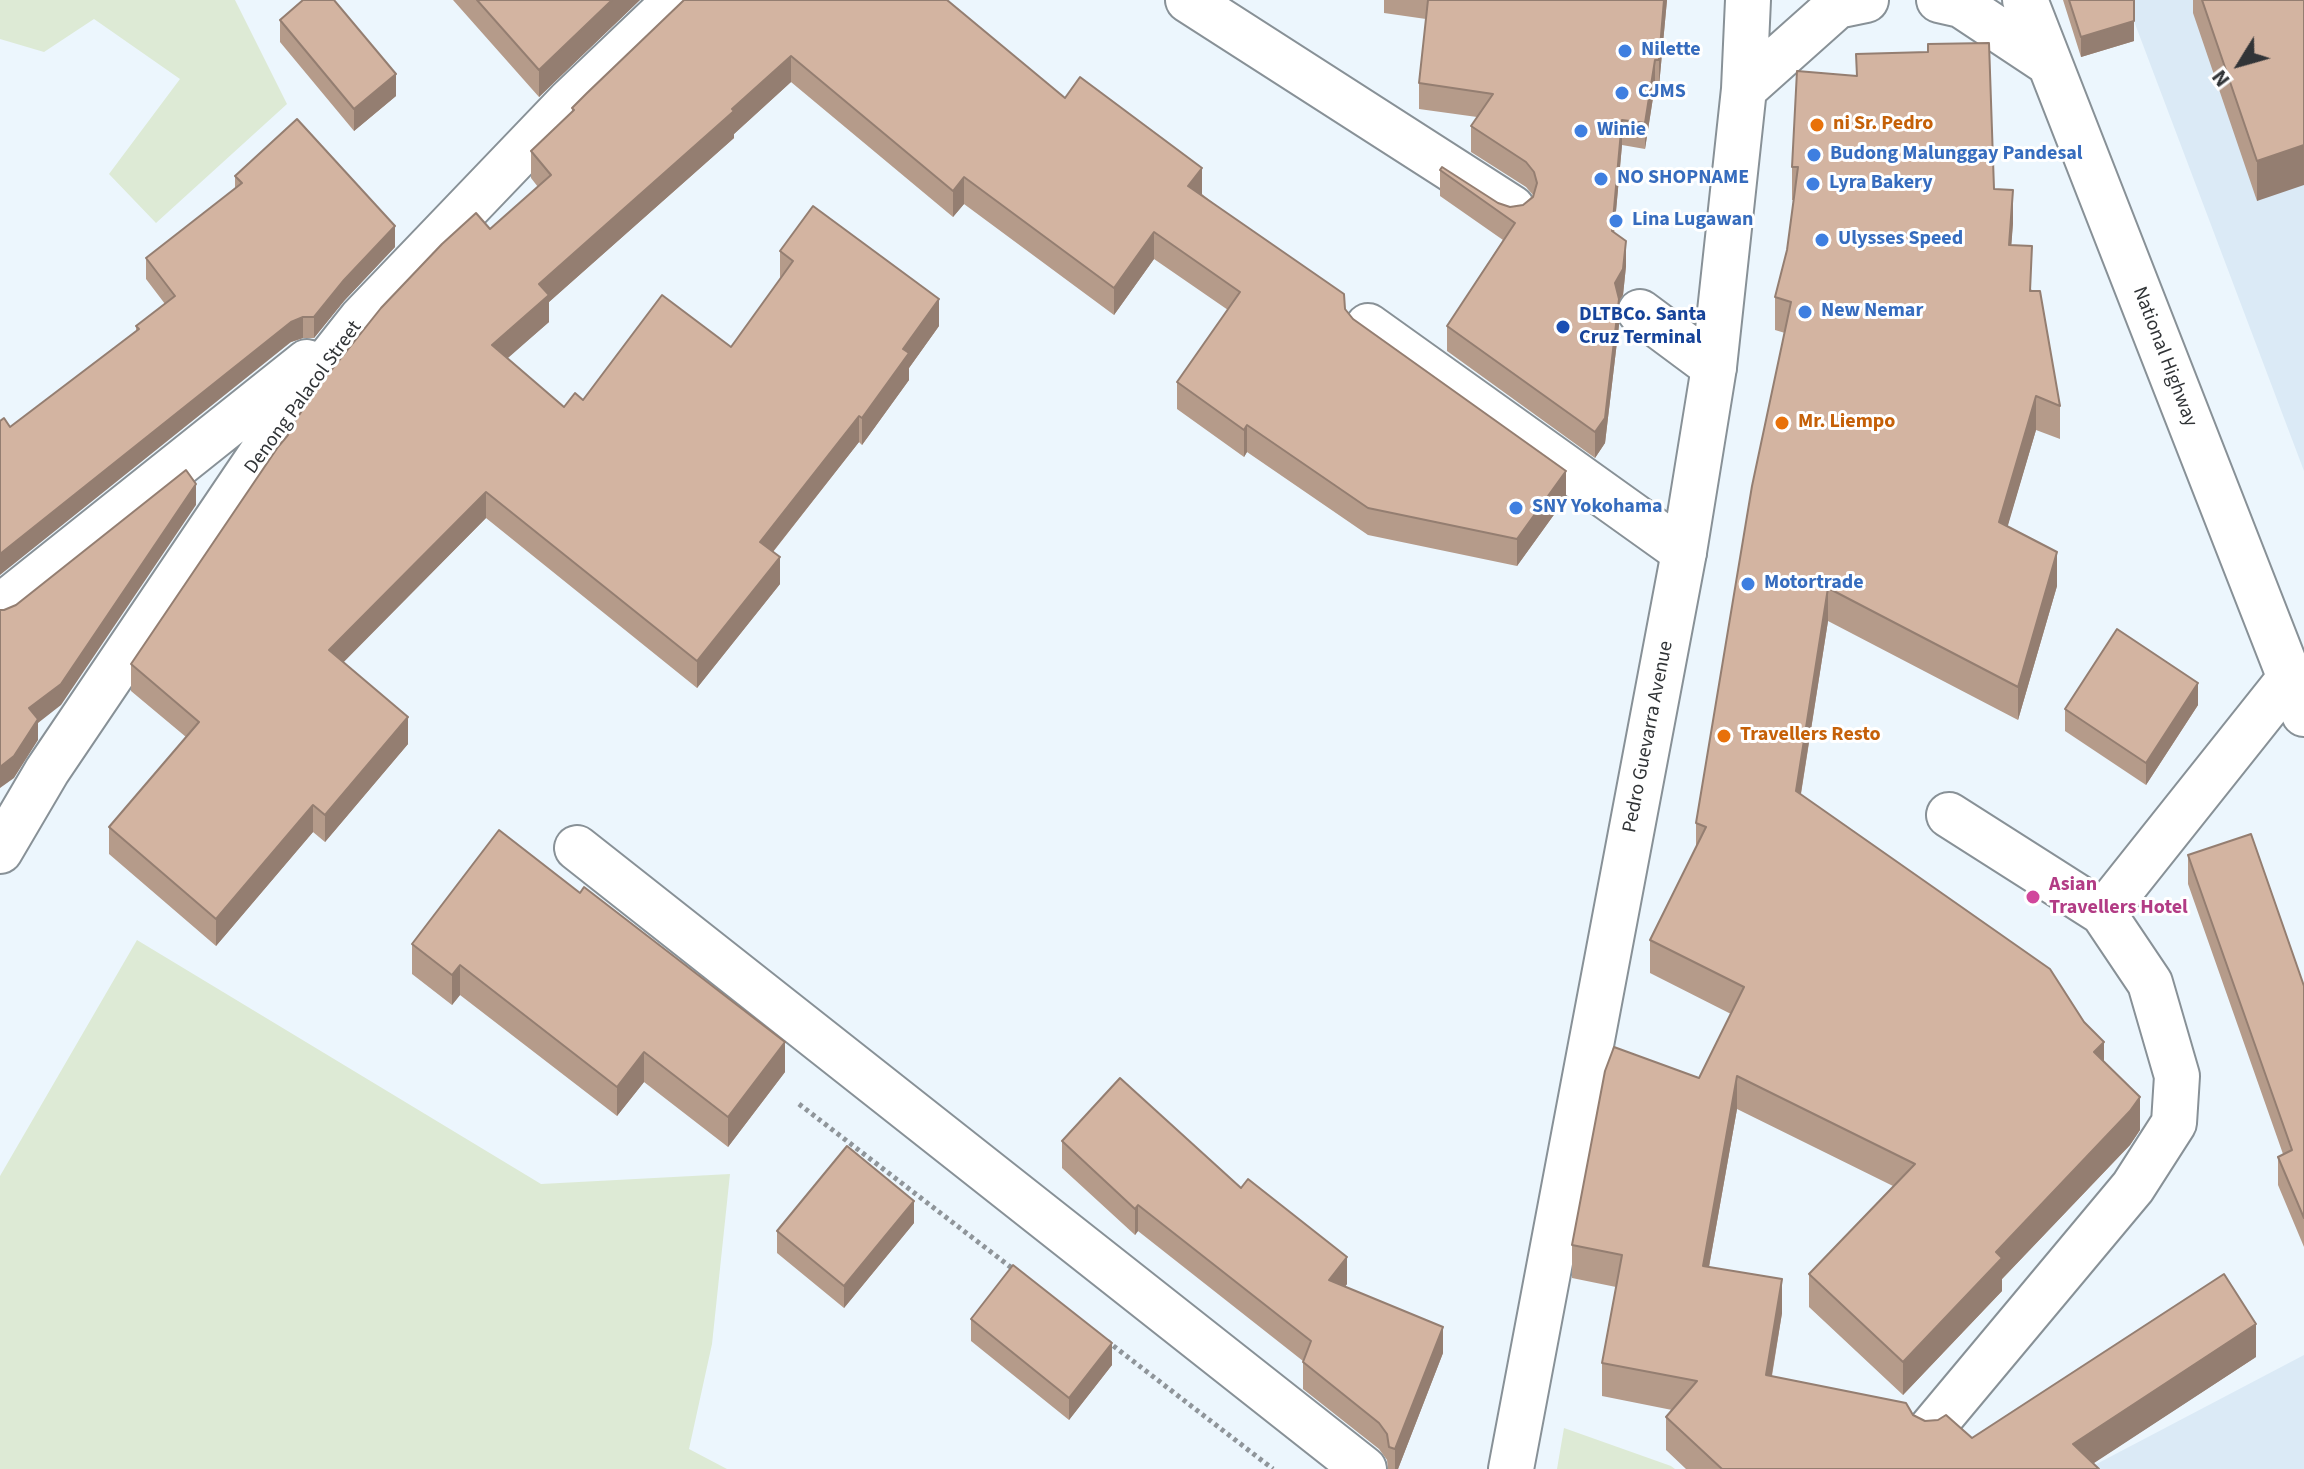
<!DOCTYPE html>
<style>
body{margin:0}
#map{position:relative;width:2304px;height:1469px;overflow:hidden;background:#ecf6fd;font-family:"Source Sans 3",sans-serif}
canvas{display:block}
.north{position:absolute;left:2200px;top:24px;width:80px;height:80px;-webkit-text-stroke:6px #fff;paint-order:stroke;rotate:233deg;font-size:22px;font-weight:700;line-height:32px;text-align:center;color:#313437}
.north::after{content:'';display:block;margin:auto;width:28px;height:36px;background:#313437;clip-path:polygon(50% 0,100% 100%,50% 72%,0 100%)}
</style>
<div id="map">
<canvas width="2304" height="1469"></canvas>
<div class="north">N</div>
</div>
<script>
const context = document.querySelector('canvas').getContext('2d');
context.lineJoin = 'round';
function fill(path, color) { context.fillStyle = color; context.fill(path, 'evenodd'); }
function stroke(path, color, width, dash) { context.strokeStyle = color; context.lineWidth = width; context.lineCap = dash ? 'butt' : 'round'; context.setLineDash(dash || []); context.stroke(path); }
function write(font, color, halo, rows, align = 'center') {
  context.font = font + ' "Source Sans 3",sans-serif'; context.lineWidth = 6; context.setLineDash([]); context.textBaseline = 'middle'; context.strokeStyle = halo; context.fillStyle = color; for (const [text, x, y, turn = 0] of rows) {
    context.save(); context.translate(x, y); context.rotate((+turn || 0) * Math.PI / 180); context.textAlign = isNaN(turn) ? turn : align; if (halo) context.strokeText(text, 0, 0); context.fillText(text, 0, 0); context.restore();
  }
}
fill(new Path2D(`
 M2126,0H2304V471Z
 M2304,1355V1469H2087Z`), '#dbeaf6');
fill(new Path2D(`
 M0,0H235L287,104L156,223L109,174L180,79L94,19L44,52L0,39Z
 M137,940L541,1184L730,1174L712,1344L689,1449L727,1469H0V1176Z
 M1564,1428L1671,1466L1675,1469H1557Z`), '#ddead5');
const minor = new Path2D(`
 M1188,0L1512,208
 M1640,312L1714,367
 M1368,326L1684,552
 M0,607L307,362
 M577,848L1364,1469
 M0,851L47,771L298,399L362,318L569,102L676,0
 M2103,913L2290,678
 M1930,1430L2133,1187L2174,1123L2177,1076L2150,983L2103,913L1949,815`);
const major = new Path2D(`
 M1939,0L1961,5L2050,64
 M2025,0L2304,714
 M1744,89L1837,6L1866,0
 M1511,1469L1684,552L1714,367L1744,89L1748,0`);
stroke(minor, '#889197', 48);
stroke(major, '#889197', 48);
stroke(new Path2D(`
 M799,1104L1017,1272
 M1107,1341L1273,1469`), '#8f959a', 5, [4, 4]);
stroke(minor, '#fff', 44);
stroke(major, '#fff', 44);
fill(new Path2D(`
 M453,0H640L539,97Z
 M684,0L1065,98L1202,194L1345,309L1353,319L1566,498L1517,566L1368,535L1247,452L1244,457L1177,409V382L1228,310L1154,259L1114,315L964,204L953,217L791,82L734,134V138L549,302V322L507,358L564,407L731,347L780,279V251L939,326L909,368V380L862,445L859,442L773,552L780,584L697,688L486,518L343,662L408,744L325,842L313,832L216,946L109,854V827L186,737L131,691V664L287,437V433L490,229L538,187L531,178V151L572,112V108Z
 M1384,0H1667L1659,86L1655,85L1645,149L1622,145L1614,232L1626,266L1623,295L1619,301V325L1605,443L1595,458L1447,351V326L1503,240L1440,196V170L1498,203L1510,207L1523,205L1533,195L1526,187L1471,152V126L1477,117L1419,109V83L1426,19L1384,13Z
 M2063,0H2134V41L2081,57Z
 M2193,0H2304L2257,201L2193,13Z
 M280,20L396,96L354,131L280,42Z
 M1856,54L1994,189L2013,223L2011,245L2032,291L2060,406V439L2036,430L2007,527L2057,586L2018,720L1828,621L1801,794L2104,1061L2140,1130L2130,1145L2002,1279V1291L1903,1395L1809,1307V1274L1893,1186L1737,1109L1709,1267L1782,1313L1772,1376L1913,1415L1925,1421L1972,1438L2256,1357L2093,1463L2099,1469H1686L1666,1450V1417L1672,1410L1602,1396V1363L1616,1287L1572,1278V1245L1699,1078L1731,1014L1650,973V940L1696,848V823L1785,333L1775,330V297L1787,250L1794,200H1792V167L1856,76Z
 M235,176L395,247L344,301L314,338H303L291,342L10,427L136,331V326L165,304L146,279V258L235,189Z
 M2198,705L2146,785L2065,731V709Z
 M2188,855L2304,986V1247L2278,1185V1157L2283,1154L2188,884Z
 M412,944L785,1072L728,1147L644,1082L617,1116L460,995L452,1005L412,974Z
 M1062,1141L1347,1284L1345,1287L1443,1353L1398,1469H1388L1387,1460L1379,1449L1303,1389V1361L1138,1231L1135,1235L1062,1168Z
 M914,1223L844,1308L777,1253V1231Z
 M971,1319L1112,1365L1069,1420L971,1341Z`), '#b59b8a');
fill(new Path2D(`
 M612,0H640L539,97V70Z
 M1664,0H1667L1659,86V60Z
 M2134,21V41L2081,57V37Z
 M791,56V82L734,134V138L549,302V322L492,372V345L539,284Z
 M1655,60V85L1645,149V123Z
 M396,74V96L354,131V109Z
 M1622,120V145L1612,256V231Z
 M2304,145V185L2257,201V161Z
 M1202,168V194L1188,213V186Z
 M964,177V204L953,217V191Z
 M2013,190V223L2009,278V245Z
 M395,226V247L344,301L314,338V317L344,280Z
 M1154,232V259L1114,315V288Z
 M1626,241V266L1623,295L1619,301V325L1605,443L1595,458V432L1615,283Z
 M939,299V326L909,368V380L862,445V418L903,349Z
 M303,317V338L291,342L0,575V554L291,322Z
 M2036,396V430L1999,556V522Z
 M859,416V442L760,568V542Z
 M1247,425V452L1244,457V430Z
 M1566,471V498L1517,566V539Z
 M196,484V505L61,705L38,723V740L14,778L0,788V767L29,708Z
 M486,492V518L329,677V650Z
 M2057,552V586L2018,720V687Z
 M780,557V584L697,688V661Z
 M1828,588V621L1796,824V791Z
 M2198,683V705L2146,785V763Z
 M408,717V744L325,842V815Z
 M313,805V832L216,946V919Z
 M460,965V995L452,1005V975Z
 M785,1042V1072L728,1147V1117Z
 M2104,1042V1075L2094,1052Z
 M644,1052V1082L617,1116V1087Z
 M1737,1076V1109L1703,1300V1266Z
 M2140,1097V1130L2130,1145L2002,1279V1291L1903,1395V1362L1996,1252Z
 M914,1201V1223L844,1308V1286Z
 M1138,1205V1231L1135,1235V1209Z
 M1347,1257V1284L1329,1307V1280Z
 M1782,1279V1313L1766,1409V1375Z
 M2256,1324V1357L2085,1469L2073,1444Z
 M1443,1327V1353L1398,1469H1395V1449Z
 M1112,1343V1365L1069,1420V1398Z`), '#947e71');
const building = new Path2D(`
 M303,0H334L396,74L354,109L280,20Z
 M477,0H612L539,70Z
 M684,0H947L1065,98L1080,77L1202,168L1188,186L1344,294L1345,309L1353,319L1566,471L1517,539L1368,508L1247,425L1244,430L1177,382L1240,292L1154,232L1114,288L964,177L953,191L791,56L732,109L734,111L539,284L549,295L492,345L564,407L575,393L583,400L662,295L731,347L793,261L780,251L813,206L939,299L903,349L909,353L862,418L859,416L760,542L780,557L697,661L486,492L329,650L408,717L325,815L313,805L216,919L109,827L199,722L131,664L278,447L288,435L287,433L318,387L381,308L442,244L476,213L490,229L551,175L531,151L574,110L572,108L587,93Z
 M1428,0H1664L1659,60H1655L1645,123L1622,120L1612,231L1626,241L1623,269L1615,283L1619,299L1605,418L1595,432L1447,326L1515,223L1440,170L1442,167L1498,203L1510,207L1523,205L1533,197L1537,183L1534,172L1526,162L1471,126L1493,94L1419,83Z
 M2069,0H2134V21L2081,37Z
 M2202,0H2304V145L2257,161Z
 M1989,43L1994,189L2013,190L2009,245L2032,246L2030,291H2040L2060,406L2036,396L1999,522L2057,552L2018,687L1828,588L1796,791L2050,969L2084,1022L2104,1042L2094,1052L2140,1097L2130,1111L1996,1252L2002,1258L1903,1362L1809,1274L1915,1164L1737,1076L1703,1266L1782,1279L1766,1375L1906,1403L1913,1415L1925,1421L1938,1420L1946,1415L1972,1438L2224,1274L2256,1324L2073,1444L2099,1469H1722L1666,1417L1697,1381L1602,1363L1622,1255L1572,1245L1605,1071L1614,1047L1699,1078L1744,987L1650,940L1706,827L1696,823L1752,486L1791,302L1775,297L1787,250L1798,167H1792L1797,71L1857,76L1856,54L1928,52V44Z
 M297,119L395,226L344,280L314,317H303L291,322L0,554V421L4,418L10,427L139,329L136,326L175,296L146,258L242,183L235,176Z
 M186,470L196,484L61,684L29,708L38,719L14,756L0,767V610H4L16,605Z
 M2117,629L2198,683L2146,763L2065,709Z
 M499,830L580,893L584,887L785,1042L728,1117L644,1052L617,1087L460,965L452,975L412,944Z
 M2251,834L2304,986V1218L2278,1157L2292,1150L2188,855Z
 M1120,1078L1241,1188L1248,1179L1347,1257L1329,1280L1443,1327L1395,1449L1389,1447L1387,1434L1379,1423L1303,1362L1311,1341L1138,1205L1135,1209L1062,1141Z
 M847,1146L914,1201L844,1286L777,1231Z
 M1013,1265L1112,1343L1069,1398L971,1319Z`);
fill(building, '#d3b4a1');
stroke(building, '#947e71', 2);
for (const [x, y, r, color] of [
 [1625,51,8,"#3f7fe0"],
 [1622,93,8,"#3f7fe0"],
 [1817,125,8,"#e8710a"],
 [1581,131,8,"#3f7fe0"],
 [1814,155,8,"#3f7fe0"],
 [1601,179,8,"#3f7fe0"],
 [1813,184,8,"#3f7fe0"],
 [1616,221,8,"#3f7fe0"],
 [1822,240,8,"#3f7fe0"],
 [1805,312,8,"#3f7fe0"],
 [1563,327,8,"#1a4fb4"],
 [1782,423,8,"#e8710a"],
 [1516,508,8,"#3f7fe0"],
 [1748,584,8,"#3f7fe0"],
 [1724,736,8,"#e8710a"],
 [2033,897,8,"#d1479c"]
]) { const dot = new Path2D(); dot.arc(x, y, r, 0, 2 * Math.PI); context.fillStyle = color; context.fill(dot); stroke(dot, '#fff', 3); }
write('bold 20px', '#366cbe', '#fff', [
 ["Nilette",1641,51],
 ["CJMS",1638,93],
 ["Winie",1597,131],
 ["Budong Malunggay Pandesal",1830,155],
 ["NO SHOPNAME",1617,179],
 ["Lyra Bakery",1829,184],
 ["Lina Lugawan",1632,221],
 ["Ulysses Speed",1838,240],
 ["New Nemar",1821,312],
 ["SNY Yokohama",1532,508],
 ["Motortrade",1764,584]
], 'left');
write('bold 20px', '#c56008', '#fff', [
 ["ni Sr. Pedro",1833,125],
 ["Mr. Liempo",1798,423],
 ["Travellers Resto",1740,736]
], 'left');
write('bold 20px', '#164399', '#fff', [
 ["DLTBCo. Santa",1579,316],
 ["Cruz Terminal",1579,339]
], 'left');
write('20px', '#313437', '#fff', [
 ["National Highway",2164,357,69],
 ["Denong Palacol Street",304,398,-54],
 ["Pedro Guevarra Avenue",1649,737,-79]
]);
write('bold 20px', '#b23c85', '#fff', [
 ["Asian",2049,886],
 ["Travellers Hotel",2049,909]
], 'left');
</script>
